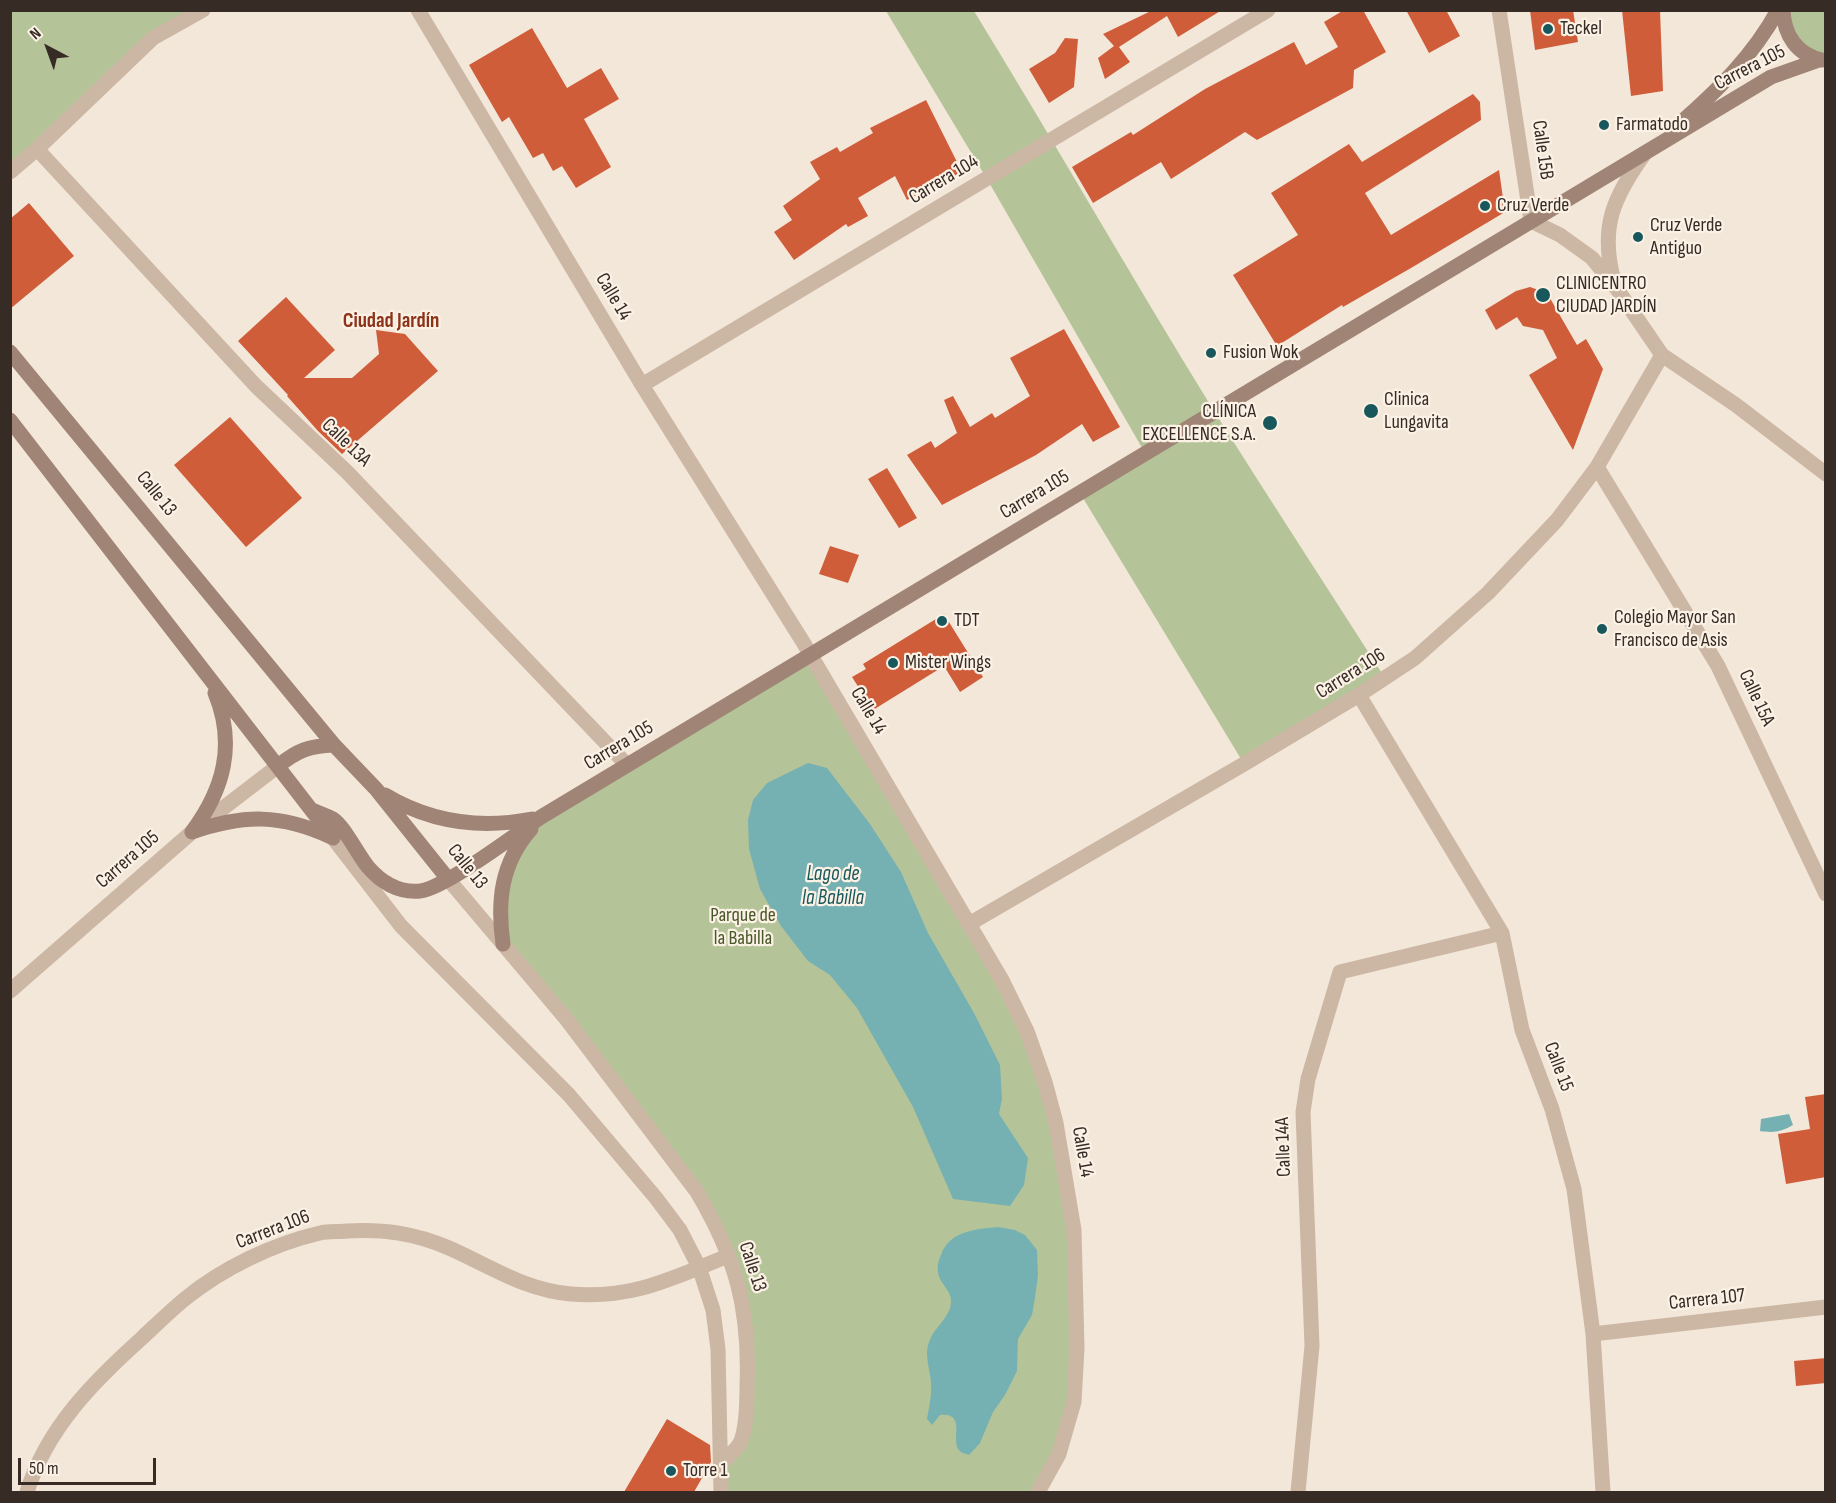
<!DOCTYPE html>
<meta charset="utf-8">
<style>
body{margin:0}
#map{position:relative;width:1836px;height:1503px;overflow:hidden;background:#f3e7d9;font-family:"Sofia Sans Condensed",sans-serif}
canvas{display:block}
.frame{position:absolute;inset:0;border:12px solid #372b26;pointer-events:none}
.north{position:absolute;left:18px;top:18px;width:60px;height:60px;-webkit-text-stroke:4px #fbf1e5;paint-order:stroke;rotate:319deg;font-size:16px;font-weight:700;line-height:24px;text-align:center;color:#372b26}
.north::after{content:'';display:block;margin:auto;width:21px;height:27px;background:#372b26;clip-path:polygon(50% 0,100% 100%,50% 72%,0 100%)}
.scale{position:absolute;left:18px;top:1458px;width:138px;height:27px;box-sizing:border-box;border:3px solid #372b26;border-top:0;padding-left:8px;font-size:18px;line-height:21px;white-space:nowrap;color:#372b26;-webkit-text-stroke:4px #fbf1e5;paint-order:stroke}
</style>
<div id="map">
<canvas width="1836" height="1503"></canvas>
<div class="frame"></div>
<div class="north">N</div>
<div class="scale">50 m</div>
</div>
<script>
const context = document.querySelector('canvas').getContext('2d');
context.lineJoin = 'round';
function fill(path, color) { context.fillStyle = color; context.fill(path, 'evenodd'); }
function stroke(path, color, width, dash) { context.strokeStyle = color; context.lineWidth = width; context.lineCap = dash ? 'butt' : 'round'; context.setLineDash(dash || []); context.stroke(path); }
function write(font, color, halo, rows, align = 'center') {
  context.font = font + ' "Sofia Sans Condensed",sans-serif'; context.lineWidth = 4.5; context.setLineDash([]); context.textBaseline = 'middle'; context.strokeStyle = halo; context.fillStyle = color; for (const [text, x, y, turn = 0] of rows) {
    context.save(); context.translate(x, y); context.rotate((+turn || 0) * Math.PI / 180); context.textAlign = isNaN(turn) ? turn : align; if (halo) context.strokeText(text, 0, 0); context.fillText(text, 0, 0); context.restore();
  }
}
fill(new Path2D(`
 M11,11H203L153,38L11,172Z
 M886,11H974C1055,143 1132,278 1214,411C1270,500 1328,589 1385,678L1244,764L1080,493L1145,453L987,179Z
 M1783,11H1825V61L1806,55Z
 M810,655L1027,1031L1074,1230V1402L1038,1492H721L720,1465L741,1442L748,1346L713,1220L503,944L502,889L541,817Z`), '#b5c498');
fill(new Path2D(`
 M808,763L827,768L870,824L901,872L928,933L974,1013L1000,1065L1002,1099L999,1114L1028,1158L1024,1185L1010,1206L953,1199L913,1107L857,1008L830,975L808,961L781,926L760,889L749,849L748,820L753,800L767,783Z
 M1789,1114L1793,1125C1781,1132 1774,1133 1760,1131L1761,1119Z
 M998,1227L1015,1230L1025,1235L1037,1250L1038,1275L1035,1298L1032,1315L1018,1339L1017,1371L1005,1395L993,1412L980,1443L969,1455C967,1454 961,1453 960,1451C949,1442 968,1412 940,1415L932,1425L927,1419C929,1407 932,1395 931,1383C930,1370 924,1354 929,1342C933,1328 951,1317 951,1302C952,1291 940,1284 938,1273C937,1267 938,1261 941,1255C949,1231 976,1229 998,1227Z`), '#75b1b3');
fill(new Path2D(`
 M1153,10H1222L1178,37L1167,16L1119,47L1130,62L1105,79L1098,58L1114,46L1103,34Z
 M1344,10H1363L1386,52L1354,70L1353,88L1257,140L1245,132L1171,179L1161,162L1093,203L1072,167L1131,132L1133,135L1205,89L1294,42L1306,65L1338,47L1324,22Z
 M1406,10H1446L1460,36L1429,53Z
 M1530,10H1573L1578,42L1535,50Z
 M1622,10H1660L1663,91L1631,96Z
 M532,28L567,88L601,68L619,99L584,119L611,167L576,188L562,166L553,171L543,153L533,158L509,117L502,122L469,65Z
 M1065,38L1078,39L1074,87L1049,103L1029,69L1055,53Z
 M1473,94L1480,102L1481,120L1365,193L1391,235L1499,170L1505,212L1411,268L1343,307L1342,305L1277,346L1233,275L1298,235L1271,193L1349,144L1362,162Z
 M926,100L962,172L907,200L895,176L858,198L868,216L848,227L846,224L794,260L774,232L792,220L783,206L820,179L810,162L837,147L840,152L873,133L870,128Z
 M29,203L74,256L10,309V219Z
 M1530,287L1547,293L1577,345L1586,339L1603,369L1573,450L1529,375L1557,358L1543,330L1523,326L1517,317L1496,330L1485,310L1516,291Z
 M286,297L335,350L304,378H352L379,354L376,330L405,334L438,371L342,454L318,431L287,396L288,395L238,341Z
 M1064,329L1120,427L1093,442L1082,424L1036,455L942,505L907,455L931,441L935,448L957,433L944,400L953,396L970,427L992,413L995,418L1030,396L1010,358Z
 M230,417L302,498L246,547L174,465Z
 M887,468L917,518L899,528L868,479Z
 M830,546L859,555L848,583L819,574Z
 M944,614L983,677L960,692L944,666L873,710L852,677L866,669L863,664Z
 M1826,1094V1177L1786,1184L1778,1134L1810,1129L1805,1097Z
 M1826,1358V1383L1796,1386L1794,1361Z
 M667,1419L710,1445L711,1462L694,1492H624Z`), '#d05d3a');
stroke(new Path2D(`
 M418,10L642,385L803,642L1002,980L1027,1031L1045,1082L1056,1123L1074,1230L1077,1348L1074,1402L1059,1454L1038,1492
 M1499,10L1531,221L1560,235L1592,258L1617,289L1662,355L1736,405L1826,474
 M37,149L256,386L347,472L627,765
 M10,172L37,149L153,38L203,10
 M1614,281C1599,227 1614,196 1645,153
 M642,385L1268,10
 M1597,467L1718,666L1826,894
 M1359,695L1502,933L1522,1030L1552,1109L1574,1189L1593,1334L1603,1492
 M333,838L401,926L569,1095L656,1198L680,1230L699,1267L713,1310L718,1349L721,1492
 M448,879L567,1020L697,1192C736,1258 750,1309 747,1386C747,1399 746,1428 741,1441C738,1449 726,1458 720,1465
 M969,924L1244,764L1359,695L1415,658L1488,593L1557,520L1597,467L1662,355
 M10,991L192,832L278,766
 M1593,1334L1826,1307
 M27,1492C47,1428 93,1382 142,1338C156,1325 170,1311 186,1298C223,1268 273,1244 320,1233C328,1231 338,1232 347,1231C384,1229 414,1233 449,1248C490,1266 524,1290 571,1294C634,1299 672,1278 728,1256
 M1298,1492L1312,1346L1303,1112L1308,1079L1340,972L1502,933`), '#ccb6a4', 15);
stroke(new Path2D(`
 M1783,10C1784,35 1797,55 1822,60
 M1678,125C1717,91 1753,56 1778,10
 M10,352L334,745L376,789L448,879
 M10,420L333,838
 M278,766C298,750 309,746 334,745
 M385,795C430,822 480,829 532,819
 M312,810C318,813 326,815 333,819C344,826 358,855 368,867C381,882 398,893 420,891C445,888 516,834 541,817L1771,77L1819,60
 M192,832C224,789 236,744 215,693
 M192,832C244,814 281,814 331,837
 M503,944C497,901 501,863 531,829`), '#a08475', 15);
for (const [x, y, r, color] of [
 [1548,29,6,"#18585c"],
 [1604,125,6,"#18585c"],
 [1485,206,6,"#18585c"],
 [1638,237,6,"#18585c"],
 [1543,295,8,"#18585c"],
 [1211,353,6,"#18585c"],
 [1371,411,8,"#18585c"],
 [1270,423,8,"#18585c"],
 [942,621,6,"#18585c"],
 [1602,629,6,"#18585c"],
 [893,663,6,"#18585c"],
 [671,1471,6,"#18585c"]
]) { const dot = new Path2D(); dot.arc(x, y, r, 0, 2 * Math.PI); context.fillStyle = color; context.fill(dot); stroke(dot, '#fbf1e5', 2); }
write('20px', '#372b26', '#fbf1e5', [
 ["Teckel",1560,29],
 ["Farmatodo",1616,125],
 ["Cruz Verde",1497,206],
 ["Cruz Verde",1650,226],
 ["Antiguo",1650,249],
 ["CLINICENTRO",1556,284],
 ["CIUDAD JARDÍN",1556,307],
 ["Fusion Wok",1223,353],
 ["Clinica",1384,400],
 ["Lungavita",1384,423],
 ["CLÍNICA",1256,412,"right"],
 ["EXCELLENCE S.A.",1256,435,"right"],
 ["Colegio Mayor San",1614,618],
 ["Francisco de Asis",1614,641],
 ["TDT",954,621],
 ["Mister Wings",905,663],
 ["Torre 1",683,1471]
], 'left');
write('20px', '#372b26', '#fbf1e5', [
 ["Carrera 105",1750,68,-27],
 ["Calle 15B",1542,150,82],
 ["Carrera 104",944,180,-31],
 ["Calle 14",613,297,59],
 ["Calle 13A",346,443,44],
 ["Calle 13",156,494,51],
 ["Carrera 105",1035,495,-31],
 ["Carrera 106",1351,674,-32],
 ["Calle 15A",1756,698,65],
 ["Calle 14",868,711,59],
 ["Carrera 105",619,746,-31],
 ["Carrera 105",128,860,-41],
 ["Calle 13",467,867,51],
 ["Calle 15",1558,1067,69],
 ["Calle 14A",1284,1147,-92],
 ["Calle 14",1082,1152,80],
 ["Carrera 106",273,1230,-21],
 ["Calle 13",752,1267,72],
 ["Carrera 107",1707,1300,-6]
]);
write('20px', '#475728', '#fbf1e5', [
 ["Parque de",743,916],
 ["la Babilla",743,939]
]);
write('bold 21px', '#8d3318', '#fbf1e5', [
 ["Ciudad Jardín",391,322]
]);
write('italic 21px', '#18585c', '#fbf1e5', [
 ["Lago de",833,875],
 ["la Babilla",833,899]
]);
</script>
